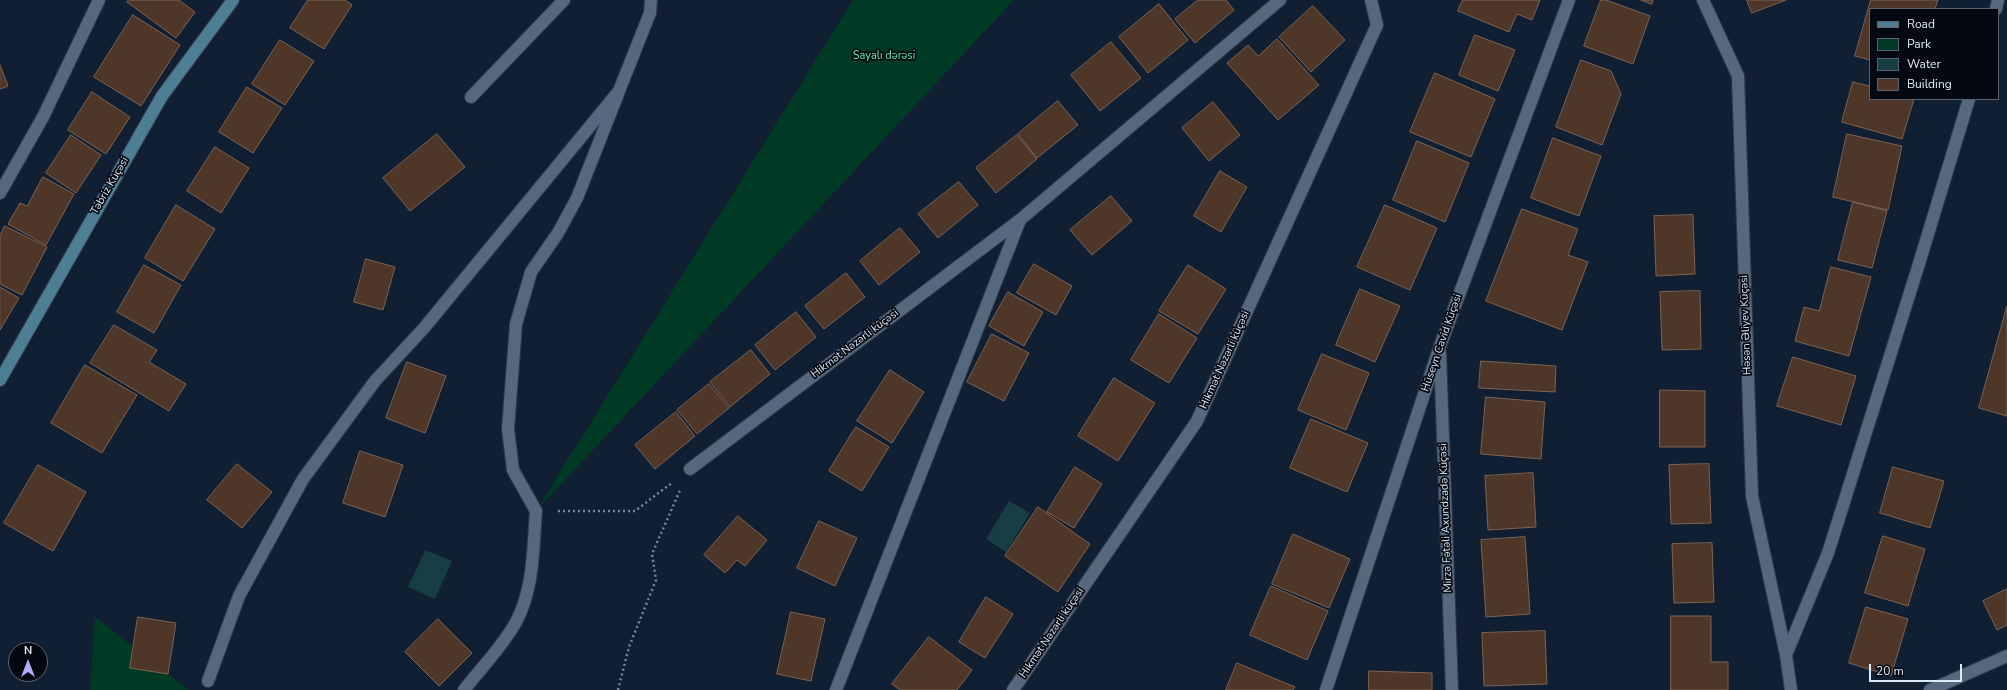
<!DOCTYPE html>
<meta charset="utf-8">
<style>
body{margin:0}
#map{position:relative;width:2007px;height:690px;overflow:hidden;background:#102032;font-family:"Nunito Sans",sans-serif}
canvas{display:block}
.legend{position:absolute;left:1869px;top:8px;width:130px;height:92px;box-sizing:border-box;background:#040911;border:1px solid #5c636d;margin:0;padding:5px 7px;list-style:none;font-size:12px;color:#dfeaf7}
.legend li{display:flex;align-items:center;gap:8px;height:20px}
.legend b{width:20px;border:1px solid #5c636d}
.north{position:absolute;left:8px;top:642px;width:40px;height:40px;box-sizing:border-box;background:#040911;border:1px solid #5c636d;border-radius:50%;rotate:0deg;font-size:11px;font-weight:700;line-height:16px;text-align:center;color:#dfeaf7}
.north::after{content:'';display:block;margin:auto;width:14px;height:18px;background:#b3adf9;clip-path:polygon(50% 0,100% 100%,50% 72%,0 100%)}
.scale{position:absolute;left:1869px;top:664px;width:93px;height:18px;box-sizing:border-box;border:2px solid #dfeaf7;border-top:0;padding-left:5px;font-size:12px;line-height:14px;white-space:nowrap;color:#dfeaf7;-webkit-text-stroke:3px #040911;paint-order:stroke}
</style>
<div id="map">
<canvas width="2007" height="690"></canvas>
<ul class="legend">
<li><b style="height:5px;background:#4e7e94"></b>Road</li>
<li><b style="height:11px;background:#003a25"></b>Park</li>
<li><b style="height:11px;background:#173e43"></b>Water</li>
<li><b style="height:11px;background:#4e3728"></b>Building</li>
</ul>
<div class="north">N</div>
<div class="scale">20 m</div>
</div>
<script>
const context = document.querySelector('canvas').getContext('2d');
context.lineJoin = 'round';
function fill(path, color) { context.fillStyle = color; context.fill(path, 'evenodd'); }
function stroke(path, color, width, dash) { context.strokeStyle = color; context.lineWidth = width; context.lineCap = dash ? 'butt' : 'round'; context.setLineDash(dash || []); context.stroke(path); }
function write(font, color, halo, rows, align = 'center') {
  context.font = font + ' "Nunito Sans",sans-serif'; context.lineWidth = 3.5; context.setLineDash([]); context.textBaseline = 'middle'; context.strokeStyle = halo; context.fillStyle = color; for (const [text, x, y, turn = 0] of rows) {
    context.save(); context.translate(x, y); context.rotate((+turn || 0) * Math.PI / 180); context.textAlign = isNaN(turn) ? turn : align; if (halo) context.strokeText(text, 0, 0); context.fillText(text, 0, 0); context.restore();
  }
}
fill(new Path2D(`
 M853,0H1014L536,511Z
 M95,617L189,690H90Z`), '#003a25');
fill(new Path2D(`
 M1009,501L1030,513L1006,552L986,539Z
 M425,550L452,561L435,599L408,587Z`), '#173e43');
const building = new Path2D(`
 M129,0H179L195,12L176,38L127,2Z
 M308,0H345L352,5L324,49L290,28Z
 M1198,0H1226L1234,10L1195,43L1175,19Z
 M1463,0H1540L1532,20L1517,14L1509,32L1458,11Z
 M1601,0H1606L1650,16L1633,64L1584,46Z
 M1641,0H1653L1652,4Z
 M1747,0H1786L1752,13Z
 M1871,0H1938L1935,9H1870V60L1855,56Z
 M1159,4L1188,40L1148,73L1119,37Z
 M1313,6L1345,40L1311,72L1279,37Z
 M133,15L180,45L141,106L94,77Z
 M1475,35L1515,50L1498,91L1459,75Z
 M1277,39L1319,85L1278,120L1227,63L1248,45L1258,56Z
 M280,40L314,61L285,105L252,84Z
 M1111,42L1141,78L1100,111L1071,75Z
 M1581,60L1611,71L1621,94L1602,145L1556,127Z
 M0,65L8,86L0,89Z
 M1435,73L1495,99L1471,157L1410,132Z
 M1853,82L1869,86L1870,83V99H1914L1902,139L1842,122Z
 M247,87L282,108L253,153L219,132Z
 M92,92L130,117L106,154L68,130Z
 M1058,101L1078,125L1037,158L1018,134Z
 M1213,102L1240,135L1209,161L1182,128Z
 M437,134L465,167L410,211L383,178Z
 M1847,134L1902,146L1888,210L1833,197Z
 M71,135L101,155L76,193L46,173Z
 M1017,135L1037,159L996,193L976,168Z
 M1553,138L1601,156L1579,216L1531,198Z
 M1417,141L1469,163L1445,222L1393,200Z
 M215,147L249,168L221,213L187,191Z
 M1220,171L1247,187L1221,232L1194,216Z
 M43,177L74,194L46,245L8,224L20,203L27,206Z
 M959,182L978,205L938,238L918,214Z
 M1111,196L1132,221L1092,255L1070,230Z
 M1853,202L1887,211L1872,268L1838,260Z
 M176,205L215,229L183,281L145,258Z
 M1385,205L1437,228L1410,290L1357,267Z
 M1522,209L1578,229L1568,255L1588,262L1562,330L1486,301Z
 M1693,215L1695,274L1656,276L1654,216Z
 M5,226L47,247L22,295L0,284V236Z
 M900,228L920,252L879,285L860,261Z
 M366,259L395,267L383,310L354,302Z
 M1034,264L1072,286L1056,315L1017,293Z
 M144,265L181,285L154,333L117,312Z
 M1188,265L1226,289L1198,334L1159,311Z
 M1831,267L1871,277L1849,356L1795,341L1804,307L1819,311Z
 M846,273L865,297L824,329L805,306Z
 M0,287L19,298L0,330Z
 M1360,289L1400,306L1375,362L1336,345Z
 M1700,291L1701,349L1662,350L1660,292Z
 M1008,292L1043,312L1024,346L989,326Z
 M2007,306V416L1979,408Z
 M796,312L816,337L775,370L755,345Z
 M1159,314L1197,338L1169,383L1131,360Z
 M114,325L157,350L149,362L186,384L169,411L90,363Z
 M992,334L1029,353L1004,401L967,382Z
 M751,350L770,374L730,407L710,382Z
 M1322,354L1369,373L1346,430L1298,410Z
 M1793,357L1856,376L1841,425L1777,406Z
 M1481,361L1556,366L1555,392L1479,388Z
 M407,362L446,376L425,433L386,418Z
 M85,365L137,395L102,453L51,423Z
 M890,370L924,392L892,443L857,421Z
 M1114,378L1155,403L1118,461L1078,436Z
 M709,384L729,408L697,434L677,410Z
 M1660,390L1705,391V447H1660Z
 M1486,397L1545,402L1541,459L1481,454Z
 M676,412L695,436L655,469L635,445Z
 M1311,419L1368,443L1347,492L1290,468Z
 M856,427L889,447L862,491L829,471Z
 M360,451L403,465L385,517L343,503Z
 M237,464L272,492L242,528L207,500Z
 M1709,464L1711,523L1671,524L1669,465Z
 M38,465L86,492L53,551L4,523Z
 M1075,467L1102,484L1074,528L1047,512Z
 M1893,467L1944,481L1930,528L1880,513Z
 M1533,473L1536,527L1488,530L1485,476Z
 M1038,507L1090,544L1058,592L1005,556Z
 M738,516L767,540L745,566L737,560L725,573L704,555Z
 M819,521L857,538L835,586L797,568Z
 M1293,534L1350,559L1329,608L1272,584Z
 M1883,536L1925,549L1908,606L1865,593Z
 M1525,537L1530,614L1486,617L1481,540Z
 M1712,543L1714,602L1674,603L1672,544Z
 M1271,586L1328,611L1307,660L1250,635Z
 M2007,589V625L1997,630L1983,601Z
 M986,597L1013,614L985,658L959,642Z
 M1866,607L1908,619L1891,676L1849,663Z
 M791,612L825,619L811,681L777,674Z
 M1671,616H1711V662H1728V690H1671Z
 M138,617L176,623L168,674L130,668Z
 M438,619L472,653L439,686L405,652Z
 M1545,631L1547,684L1484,686L1482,633Z
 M929,637L972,670L957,690H900L892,684Z
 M1237,663L1295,687L1293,690H1226Z
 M1369,671L1432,673V690H1369Z`);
fill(building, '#4e3728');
stroke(building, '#7d6353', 1);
const lane = new Path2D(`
 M471,97L564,0
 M536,511L513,470L508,429L516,324L531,272L558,233L577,198L618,94`);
const street = new Path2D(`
 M1703,0L1738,76L1752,496L1786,655L1791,690
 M1996,9L1998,0
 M0,193L43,117L99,0
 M1440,353L1452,690
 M690,469L1021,219L1280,0
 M1786,655L1828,553L1918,267L1969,99
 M208,681L239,596L303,479L375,381L424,328L619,91L650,13L651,0
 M464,690C481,668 503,646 516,622C534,588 533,548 536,511
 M836,690L1020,220
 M1013,690L1197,421L1377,25L1371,0
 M1326,690L1440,346L1569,0
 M1930,690L2007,656`);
const secondary = new Path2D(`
 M0,380L162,96L233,0`);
stroke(lane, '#313a4a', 14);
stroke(street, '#313a4a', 14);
stroke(secondary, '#313a4a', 14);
stroke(new Path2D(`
 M558,511H635L673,482
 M618,690L629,647L656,580L652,554L681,488`), '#798695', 2.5, [2, 3]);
stroke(lane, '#55687e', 12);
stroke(street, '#55687e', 12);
stroke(secondary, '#4e7e94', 12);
write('11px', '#66eab2', '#040911', [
 ["Sayalı dərəsi",884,56]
]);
write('11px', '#dfeaf7', '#040911', [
 ["Təbriz Küçəsi",110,186,-60],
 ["Həsən Əliyev Küçəsi",1746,325,-92],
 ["Hüseyn Cavid Küçəsi",1442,343,-71],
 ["Hikmət Nəzərli küçəsi",855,344,-37],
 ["Hikmət Nəzərli küçəsi",1225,360,-66],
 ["Mirzə Fətəli Axundzadə Küçəsi",1446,518,-92],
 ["Hikmət Nəzərli küçəsi",1052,633,-56]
]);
</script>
